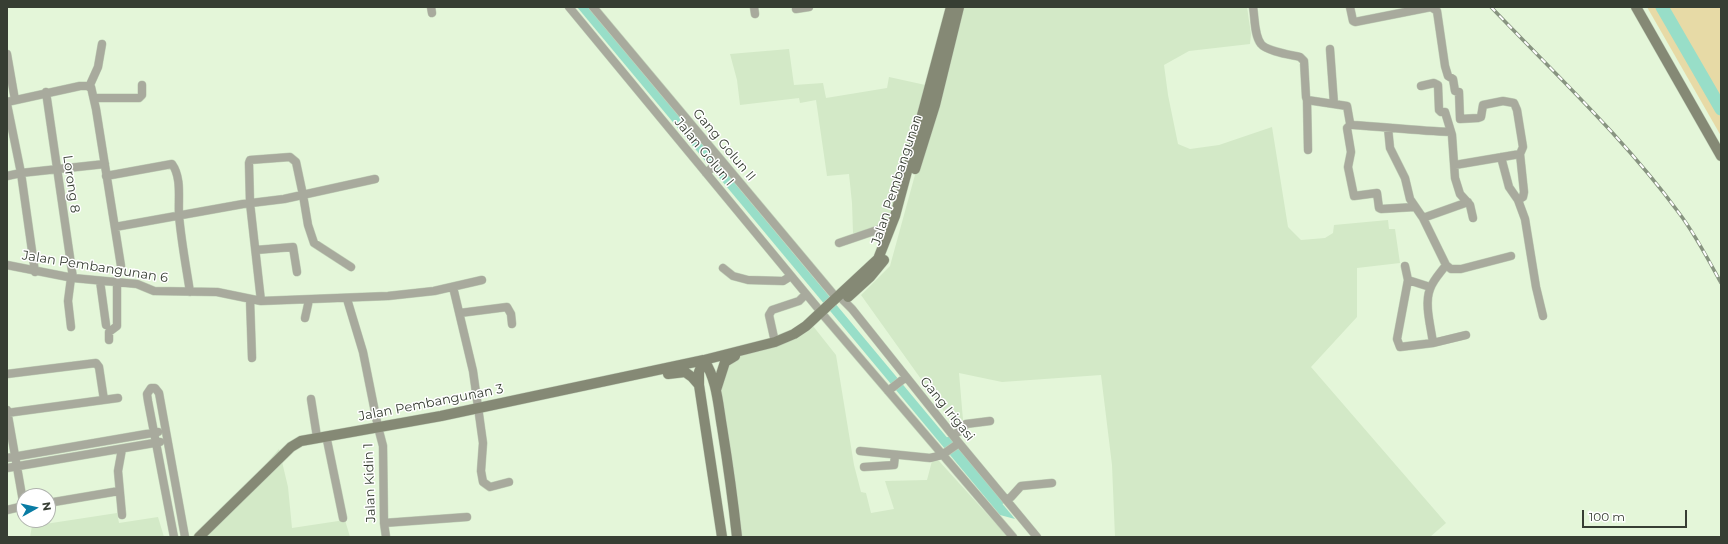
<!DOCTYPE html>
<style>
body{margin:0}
#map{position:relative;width:1728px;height:544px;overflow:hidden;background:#e4f6d9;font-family:Montserrat,sans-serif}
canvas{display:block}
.frame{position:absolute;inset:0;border:8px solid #373e33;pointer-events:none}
.north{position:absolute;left:16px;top:488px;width:40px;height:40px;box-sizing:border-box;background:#fff;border:1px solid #afb2ad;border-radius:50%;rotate:82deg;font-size:11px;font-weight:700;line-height:16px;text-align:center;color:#373e33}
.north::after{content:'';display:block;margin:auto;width:14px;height:18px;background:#097ca4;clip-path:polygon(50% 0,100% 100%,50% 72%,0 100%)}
.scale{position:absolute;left:1582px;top:510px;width:105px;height:18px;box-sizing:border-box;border:2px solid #373e33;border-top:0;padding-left:5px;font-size:12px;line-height:14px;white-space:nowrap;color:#373e33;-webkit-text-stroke:3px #fff;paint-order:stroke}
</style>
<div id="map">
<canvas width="1728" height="544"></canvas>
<div class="frame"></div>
<div class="north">N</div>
<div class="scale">100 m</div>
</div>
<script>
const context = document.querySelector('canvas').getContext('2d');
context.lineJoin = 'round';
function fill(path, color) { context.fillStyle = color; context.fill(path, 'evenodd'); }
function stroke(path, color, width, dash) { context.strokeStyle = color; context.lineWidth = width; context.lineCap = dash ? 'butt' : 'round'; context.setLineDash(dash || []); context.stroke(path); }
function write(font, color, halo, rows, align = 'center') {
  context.font = font + ' Montserrat,sans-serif'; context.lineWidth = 3; context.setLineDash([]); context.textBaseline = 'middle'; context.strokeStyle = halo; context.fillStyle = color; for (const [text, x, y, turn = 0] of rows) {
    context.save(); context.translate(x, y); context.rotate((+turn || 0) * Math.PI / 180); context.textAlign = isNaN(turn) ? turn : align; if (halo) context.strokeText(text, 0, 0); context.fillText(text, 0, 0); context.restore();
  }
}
fill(new Path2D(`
 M961,7H1247L1251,34L1250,44L1189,51L1164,65L1168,95L1178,144L1190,149L1219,145L1272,127L1288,227L1301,240L1325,238L1333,233L1334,225L1388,220L1389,229H1395L1400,263L1357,268V317L1311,367L1446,523L1430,537H1115L1112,465L1101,375L1002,382L959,373L963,420L956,428L861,295L890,266Z
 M789,49L794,85L823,83L826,98L887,88L889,77L930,86L892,229L853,233L852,203L849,174L827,176L816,100L800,103L799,98L740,105L737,80L730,54Z
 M813,326L836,355L854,465L861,492L866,493L871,513L894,509L885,481L927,480L932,461H939L1008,537H738L716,390L726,360Z
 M279,449L288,487L292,528L345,520L350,537H191L232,503Z
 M117,513L119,523L158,517L164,537H30L32,526Z`), '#d3e9c7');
fill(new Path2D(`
 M1647,7H1721V136Z`), '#e7daa6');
fill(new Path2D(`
 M577,7H588L1015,519L1000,515Z`), '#98dec8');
stroke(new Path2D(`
 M1662,7L1721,109
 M950,443L1000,498`), '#98dec8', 13);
const street = new Path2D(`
 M431,7L432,13
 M569,7L821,312
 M593,7L834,295L839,296L852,309L959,443L1037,537
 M754,7L755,14
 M1253,7C1255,18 1254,35 1261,44C1266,51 1292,55 1300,57L1304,61L1306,97L1307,100L1347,106L1350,123L1353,125C1386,127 1418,131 1451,132
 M1350,7L1353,21L1355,22L1431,7L1437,11L1445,66L1448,76L1453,79L1455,91L1459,92L1460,119L1478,118L1481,117L1483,105L1503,101L1514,103L1517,110L1523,147L1520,154L1524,192L1523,197L1518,200
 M796,9L809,7
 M1330,49L1334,104
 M7,54L15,100
 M1421,86L1434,83L1438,85L1439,110L1441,112H1445L1452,135L1455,178L1460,194L1470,205L1473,218
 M89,87L98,67L102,44
 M46,92L73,278
 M94,98H139L142,95V85
 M1307,100L1308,150
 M7,102L80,86H87L91,87L96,109L121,266
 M7,104L21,173L35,272
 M1351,124L1347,128L1351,152L1348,167L1354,196L1377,193L1379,208L1381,209L1415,207
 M1388,128L1390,148L1405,178L1410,199L1423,218L1446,265L1451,269H1461L1511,256
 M1501,157L1509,187L1518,200L1525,219L1536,287L1543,316
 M1455,165L1520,154
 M706,173L721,160
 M7,176L21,173L105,164
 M106,176L172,164C182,178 178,198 179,215C181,240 186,266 190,292
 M1423,218L1468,202
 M115,227L243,204L284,199L375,179
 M839,243L886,227L891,228
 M256,250L293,247L297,272
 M7,265L73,278L137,284L154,291L217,292L261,301L388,296L434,291L482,280
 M1405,266L1408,280
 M723,268L733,276L748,280L783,281L791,276
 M100,281L106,325
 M453,287L473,371L483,443L481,471L483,482L490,487L509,482
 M1430,287L1408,280L1397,339L1400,347L1433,343L1466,335
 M250,299L252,358
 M347,299L363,352L378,427L383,446L384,523L386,537
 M261,301L250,203L249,163L250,160L290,157L296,162L303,195L308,225L314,243L351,267
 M460,313L507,307L511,314L512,324
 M824,316L1013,537
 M305,318L309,300
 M71,327L68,301L71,278
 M109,340V332L117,326V283
 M775,342L769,315L772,310L799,301L806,294
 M1433,343C1431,327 1424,304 1430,289C1433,280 1441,272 1446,265
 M7,374L96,363L99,367L104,400
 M888,391L906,377
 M311,399L317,437
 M7,410L24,507
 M7,413L118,398
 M953,435L962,430L966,424L990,421
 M327,440L343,518
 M122,449L118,471L122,515
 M860,451L930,458L942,455L959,443
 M7,458L158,432
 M864,467L894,465L895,455
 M7,468L160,442
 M1006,500L1011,497L1021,486L1052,483
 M48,503L119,491
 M7,510L24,506
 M384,523L467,517
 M174,537L148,401L147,394L151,388H155L159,393L185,537`);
const secondary = new Path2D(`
 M1636,7L1721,156
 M915,169L935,105L959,7
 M848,297L870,277L884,260
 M704,360C717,380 718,404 722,427C728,464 733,500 737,537
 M704,360L699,372V385L722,537
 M668,374L685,372L692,377L699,385
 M716,390L725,362L735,356
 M199,537L291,447L301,441L441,416L704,360L775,342L794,334L806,326L878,259L895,216L951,7`);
stroke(street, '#c1d1b8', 9);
stroke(secondary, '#c1d1b8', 11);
stroke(street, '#a8aa9d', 8);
stroke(secondary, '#858975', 10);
const rail = new Path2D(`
 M1491,7C1555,74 1624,138 1679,213C1695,234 1708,259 1721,283`);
stroke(rail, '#889481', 3.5);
stroke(rail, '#fff', 2, [6]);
write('13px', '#373e33', '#fff', [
 ["Gang Golun II",724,145,50],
 ["Jalan Golun I",704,152,50],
 ["Jalan Pembangunan",897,180,-72],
 ["Lorong 8",71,184,82],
 ["Jalan Pembangunan 6",95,267,9],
 ["Jalan Pembangunan 3",431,403,-11],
 ["Gang Irigasi",947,409,51],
 ["Jalan Kidin 1",370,483,-92]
]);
</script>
